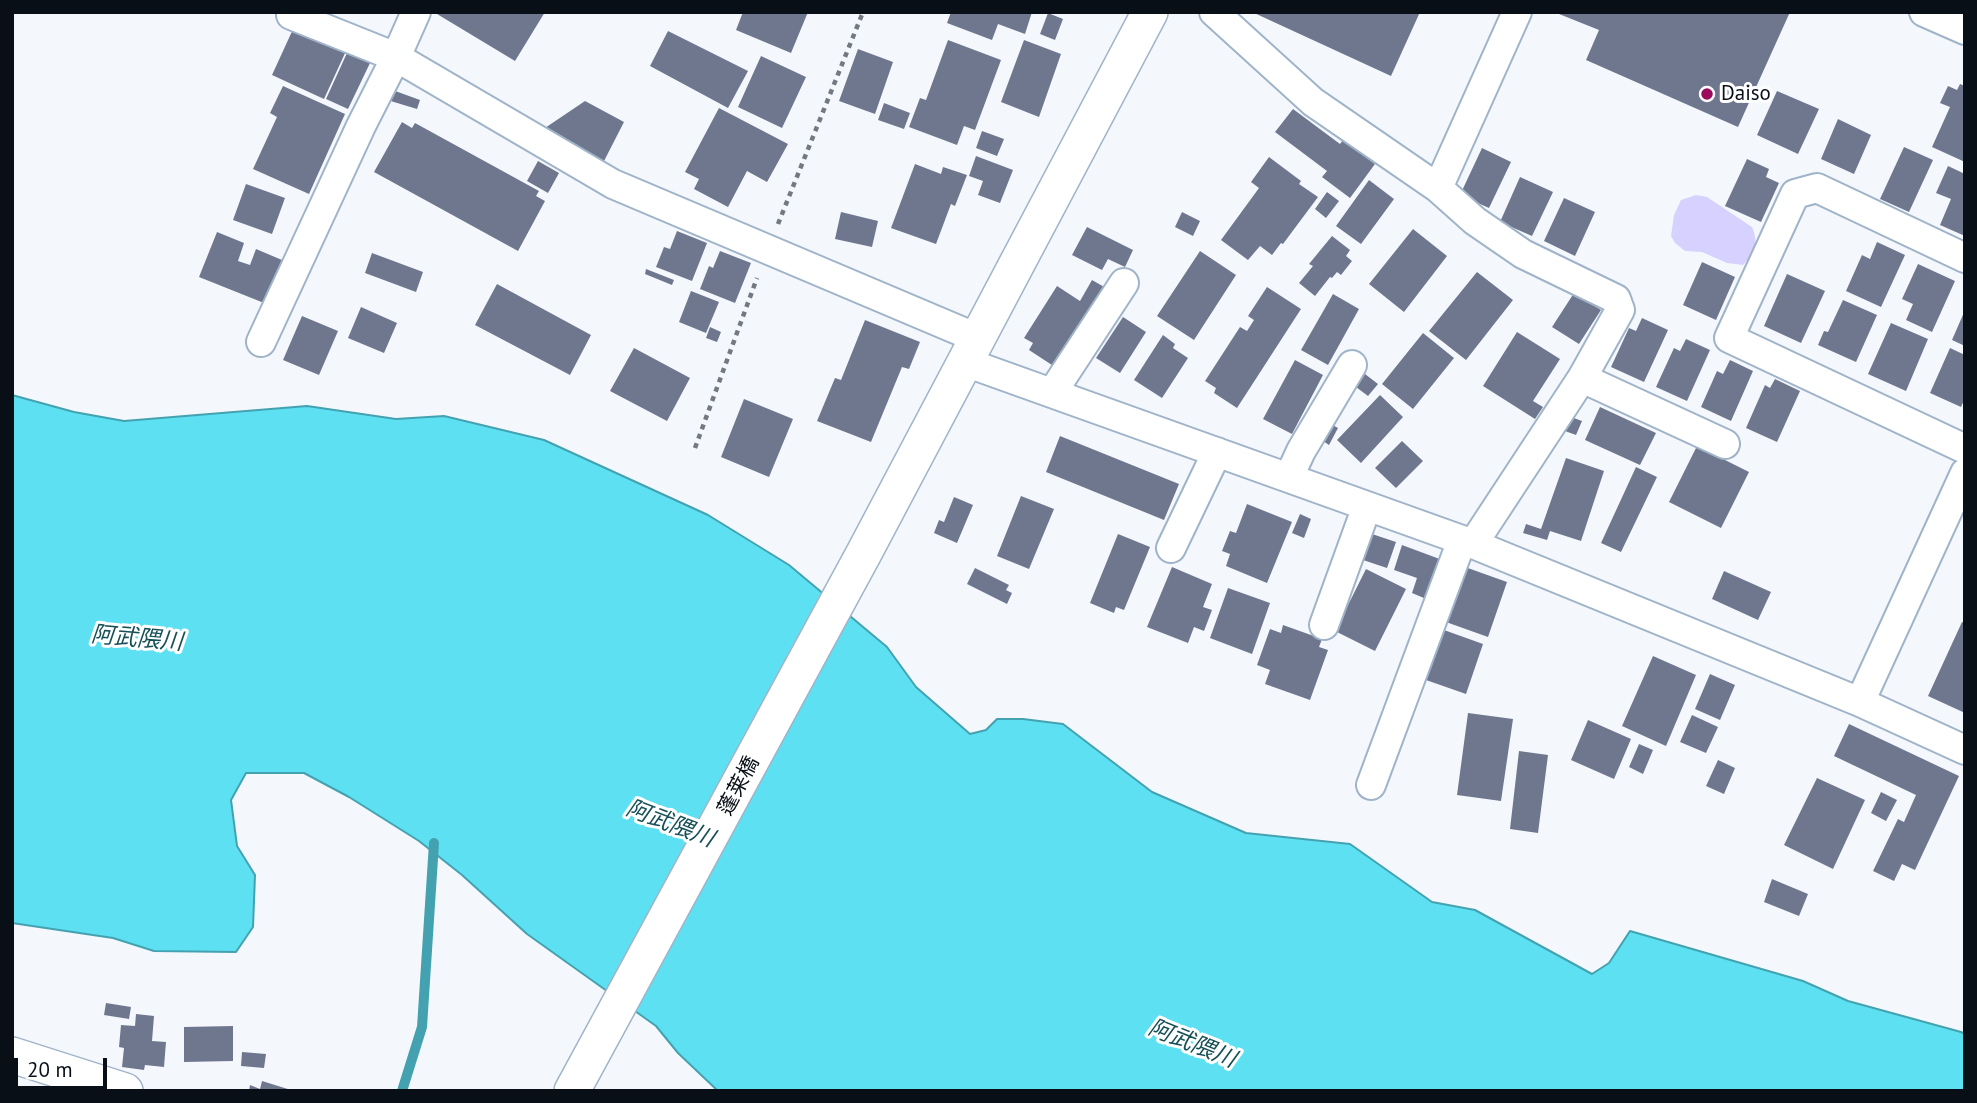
<!DOCTYPE html>
<meta charset="utf-8">
<style>
body{margin:0}
#map{position:relative;width:1977px;height:1103px;overflow:hidden;background:#f4f8fd;font-family:"PT Sans",sans-serif}
canvas{display:block}
.frame{position:absolute;inset:0;border:14px solid #080f17;pointer-events:none}
.scale{position:absolute;left:14px;top:1058px;width:93px;height:32px;box-sizing:border-box;border:4px solid #080f17;border-top:0;padding-left:9px;font-size:21px;line-height:24px;white-space:nowrap;color:#080f17;-webkit-text-stroke:5px #fff;paint-order:stroke}
</style>
<div id="map">
<canvas width="1977" height="1103"></canvas>
<div class="frame"></div>
<div class="scale">20 m</div>
</div>
<script>
const context = document.querySelector('canvas').getContext('2d');
context.lineJoin = 'round';
function fill(path, color) { context.fillStyle = color; context.fill(path, 'evenodd'); }
function stroke(path, color, width, dash) { context.strokeStyle = color; context.lineWidth = width; context.lineCap = dash ? 'butt' : 'round'; context.setLineDash(dash || []); context.stroke(path); }
function write(font, color, halo, rows, align = 'center') {
  context.font = font + ' "PT Sans","Noto Sans JP",sans-serif'; context.lineWidth = 6; context.setLineDash([]); context.textBaseline = 'middle'; context.strokeStyle = halo; context.fillStyle = color; for (const [text, x, y, turn = 0] of rows) {
    context.save(); context.translate(x, y); context.rotate((+turn || 0) * Math.PI / 180); context.textAlign = isNaN(turn) ? turn : align; if (halo) context.strokeText(text, 0, 0); context.fillText(text, 0, 0); context.restore();
  }
}
fill(new Path2D(`
 M1696,195L1707,197L1752,227C1759,242 1754,254 1743,265L1727,263L1702,252L1685,251L1675,243L1671,236L1674,215L1681,200Z`), '#d7d1ff');
const water = new Path2D(`
 M12,395L74,412L124,421L307,406L396,419L444,416L544,440L708,515L789,565L887,647L916,687L970,734L986,730L997,719H1023L1063,724L1152,792L1246,833L1350,844L1432,902L1475,910L1592,974L1609,963L1630,931L1803,981L1848,1001L1961,1032L1965,1034V1091H718L678,1053L656,1026L527,934L462,875L419,841L349,797L304,773H246L231,800L237,846L255,875L253,927L236,952L154,951L113,938L12,923Z`);
fill(water, '#5de1f2');
stroke(water, '#44a2b0', 2);
stroke(new Path2D(`
 M402,1091L422,1027L434,843`), '#44a2b0', 10);
fill(new Path2D(`
 M438,12H545L515,61L437,14Z
 M743,12H808L791,53L736,30Z
 M951,12H1032L1025,34L998,24L992,40L947,23Z
 M1252,12H1420L1391,76Z
 M1554,12H1790L1738,127L1586,60L1599,30Z
 M1048,13L1063,19L1055,40L1040,34Z
 M294,27L346,51L324,99L272,75Z
 M668,31L748,71L728,108L650,66Z
 M948,40L1001,60L975,130L964,126L957,145L909,127L920,98L926,100Z
 M1024,40L1061,54L1039,117L1001,102Z
 M858,49L893,62L875,114L839,101Z
 M347,53L370,63L348,109L326,99Z
 M761,56L806,77L782,128L738,107Z
 M1960,84L1965,86V162L1932,147L1950,107L1940,103L1948,86L1957,90Z
 M283,86L345,114L309,194L253,169L277,117L270,113Z
 M387,88L420,100L417,109L384,99Z
 M1777,91L1819,109L1798,154L1757,135Z
 M585,101L624,122L603,163L542,130Z
 M884,103L910,113L904,129L878,120Z
 M719,108L788,144L767,182L747,171L728,207L694,189L699,179L685,172Z
 M1293,109L1340,144L1343,140L1375,164L1350,198L1322,177L1327,171L1275,132Z
 M1838,119L1871,135L1854,174L1821,159Z
 M402,122L412,128L415,123L539,191L536,196L545,201L518,251L374,172Z
 M982,131L1004,139L997,156L976,148Z
 M1904,147L1933,160L1909,212L1880,199Z
 M1482,148L1511,162L1489,208L1460,195Z
 M976,156L1013,170L1000,203L978,195L983,181L969,176Z
 M1269,157L1301,181L1299,184L1318,197L1283,244L1281,243L1272,255L1260,246L1248,260L1221,240L1259,188L1251,182Z
 M1747,159L1769,169L1766,177L1779,183L1761,222L1725,206Z
 M538,161L559,173L548,193L527,181Z
 M915,164L941,174L943,167L967,175L955,206L951,204L936,244L891,228Z
 M1948,166L1965,174V236L1940,225L1951,199L1936,193Z
 M1520,177L1553,192L1532,236L1500,222Z
 M1369,180L1394,199L1361,244L1336,226Z
 M246,184L285,198L272,234L233,220Z
 M1327,192L1339,201L1326,218L1315,209Z
 M1564,198L1595,212L1575,256L1544,241Z
 M841,212L878,221L872,247L835,239Z
 M1182,212L1200,221L1193,236L1175,227Z
 M1087,227L1133,250L1125,267L1108,259L1102,270L1072,255Z
 M1413,229L1447,256L1404,312L1369,284Z
 M677,231L707,243L692,281L656,267L664,247L670,249Z
 M217,232L244,243L238,261L250,265L256,249L282,260L264,303L199,277Z
 M1332,236L1350,250L1346,256L1352,261L1341,275L1337,272L1332,278L1330,277L1315,296L1299,283L1313,266L1309,264Z
 M1877,242L1905,255L1881,307L1846,291L1862,255L1870,259Z
 M720,251L751,263L735,303L700,289L709,266L713,268Z
 M1200,251L1236,275L1194,340L1157,316Z
 M372,253L423,272L416,292L365,273Z
 M1702,262L1735,277L1716,320L1683,305Z
 M1918,264L1955,281L1932,332L1906,320L1913,304L1902,299Z
 M646,269L674,280L672,285L645,274Z
 M1477,272L1513,300L1466,360L1429,331Z
 M1787,274L1825,291L1801,343L1764,326Z
 M1092,280L1106,288L1055,367L1029,350L1033,343L1024,338L1057,286L1080,301Z
 M497,284L591,335L570,375L475,325Z
 M1267,287L1301,309L1237,408L1214,393L1216,388L1205,381L1240,327L1247,331L1254,320L1248,316Z
 M691,291L719,302L706,333L679,322Z
 M1574,293L1601,310L1579,344L1552,327Z
 M1333,294L1359,309L1328,365L1301,350Z
 M1843,300L1877,315L1856,362L1818,345L1824,331L1828,332Z
 M361,307L397,323L384,353L348,338Z
 M1965,310V346L1952,340Z
 M302,316L338,331L319,375L283,360Z
 M1123,317L1146,332L1120,373L1096,358Z
 M1642,318L1668,330L1644,382L1611,367L1629,328L1636,331Z
 M865,320L920,342L909,369L902,367L871,442L817,421L835,378L841,380Z
 M1891,323L1928,339L1906,391L1868,374Z
 M710,327L721,332L717,342L706,338Z
 M1517,332L1560,359L1533,401L1543,407L1535,419L1483,386Z
 M1423,333L1454,358L1413,409L1382,384Z
 M1163,335L1175,344L1173,348L1188,358L1162,398L1134,380Z
 M1686,339L1710,350L1687,401L1656,387L1674,348L1680,351Z
 M634,348L690,378L667,421L610,391Z
 M1950,348L1965,355V398L1961,407L1930,393Z
 M1295,360L1323,375L1292,434L1263,419Z
 M1730,360L1753,371L1731,421L1701,407L1717,371L1723,374Z
 M1365,374L1378,384L1368,396L1356,387Z
 M1775,379L1800,391L1777,442L1746,428L1765,385L1770,388Z
 M1380,395L1403,417L1361,463L1337,440Z
 M744,399L793,419L769,477L721,457Z
 M1600,407L1656,433L1640,465L1585,440Z
 M1571,417L1582,421L1576,435L1565,431Z
 M1329,423L1338,428L1329,445L1320,439Z
 M1060,436L1179,484L1164,520L1046,472Z
 M1402,441L1423,461L1396,488L1375,468Z
 M1697,446L1749,472L1721,528L1669,502Z
 M1566,458L1604,471L1581,541L1550,531L1547,540L1523,533L1526,524L1541,529Z
 M1636,467L1657,477L1621,552L1601,543Z
 M1021,496L1054,509L1029,569L997,556Z
 M954,497L973,505L957,543L934,533L939,520L944,522Z
 M1247,504L1292,522L1267,583L1226,566L1230,554L1222,551L1230,531L1236,533Z
 M1300,514L1311,519L1304,538L1292,533Z
 M1369,533L1396,542L1387,568L1360,559Z
 M1118,534L1150,547L1124,610L1116,607L1114,613L1090,603Z
 M1402,545L1445,561L1431,601L1412,593L1417,578L1394,570Z
 M1172,567L1212,584L1203,607L1212,610L1204,631L1194,627L1188,643L1147,627Z
 M1465,567L1507,582L1488,637L1446,622Z
 M975,568L1009,585L1006,590L1012,593L1007,604L967,584Z
 M1366,569L1406,589L1375,651L1335,631Z
 M1724,571L1771,592L1758,620L1712,599Z
 M1228,588L1270,603L1252,654L1210,638Z
 M1962,622L1965,623V713L1928,696Z
 M1283,625L1322,639L1319,647L1328,650L1310,700L1265,684L1270,670L1257,665L1270,629L1281,633Z
 M1444,630L1483,644L1466,694L1426,680Z
 M1653,656L1696,675L1666,746L1622,726Z
 M1710,674L1735,685L1720,720L1695,709Z
 M1468,713L1513,719L1501,801L1457,795Z
 M1692,715L1718,727L1706,753L1680,742Z
 M1588,720L1631,739L1614,779L1571,760Z
 M1849,724L1959,776L1915,870L1902,864L1894,881L1873,871L1898,819L1904,822L1916,795L1834,756Z
 M1639,744L1653,750L1643,774L1629,767Z
 M1519,751L1548,755L1538,833L1510,829Z
 M1718,760L1735,768L1724,794L1706,786Z
 M1817,778L1865,800L1833,869L1784,845Z
 M1881,792L1897,800L1886,821L1871,813Z
 M1772,879L1808,894L1799,916L1764,902Z
 M106,1003L131,1007L129,1019L104,1015Z
 M136,1014L154,1016L152,1041L166,1042L164,1067L145,1065L144,1070L122,1067L124,1048L119,1047L121,1025L135,1026Z
 M233,1026V1061L184,1062V1027Z
 M242,1052L266,1054L264,1068L241,1066Z
 M262,1081L291,1090V1091H249L250,1085L260,1089Z`), '#6f778e');
const minor = new Path2D(`
 M1214,12L1313,102L1438,188L1475,221L1523,254L1616,299L1620,310L1582,378L1473,544
 M1924,12L1965,30
 M291,15L396,57L416,12
 M1438,188L1517,12
 M1965,258L1817,188L1795,194L1729,338L1965,449
 M261,342L361,126L396,57L613,184L977,338
 M965,362L1473,544L1860,702L1965,750
 M1582,378L1725,444
 M1052,393L1124,283
 M1289,477L1301,451L1352,365
 M1171,548L1217,452
 M1324,625L1367,506
 M1860,702L1965,473
 M1371,785L1462,540`);
const tertiary = new Path2D(`
 M12,1055L125,1091
 M572,1091L864,553L1150,12`);
stroke(minor, '#a0b4c9', 32);
stroke(tertiary, '#a0b4c9', 38);
stroke(new Path2D(`
 M778,224L863,12
 M695,448L757,278`), '#747980', 4.5, [5, 5]);
stroke(minor, '#fff', 28);
stroke(tertiary, '#fff', 35);
for (const [x, y, r, color] of [
 [1707,94,7,"#9a0b5d"]
]) { const dot = new Path2D(); dot.arc(x, y, r, 0, 2 * Math.PI); context.fillStyle = color; context.fill(dot); stroke(dot, '#fff', 2.5); }
write('21px', '#080f17', '#fff', [
 ["Daiso",1721,94]
], 'left');
write('21px', '#080f17', '#fff', [
 ["蓬莱橋",739,786,-62]
]);
write('italic 23px', '#164f56', '#fff', [
 ["阿武隈川",137,639,5],
 ["阿武隈川",670,824,21],
 ["阿武隈川",1192,1044,22]
]);
</script>
